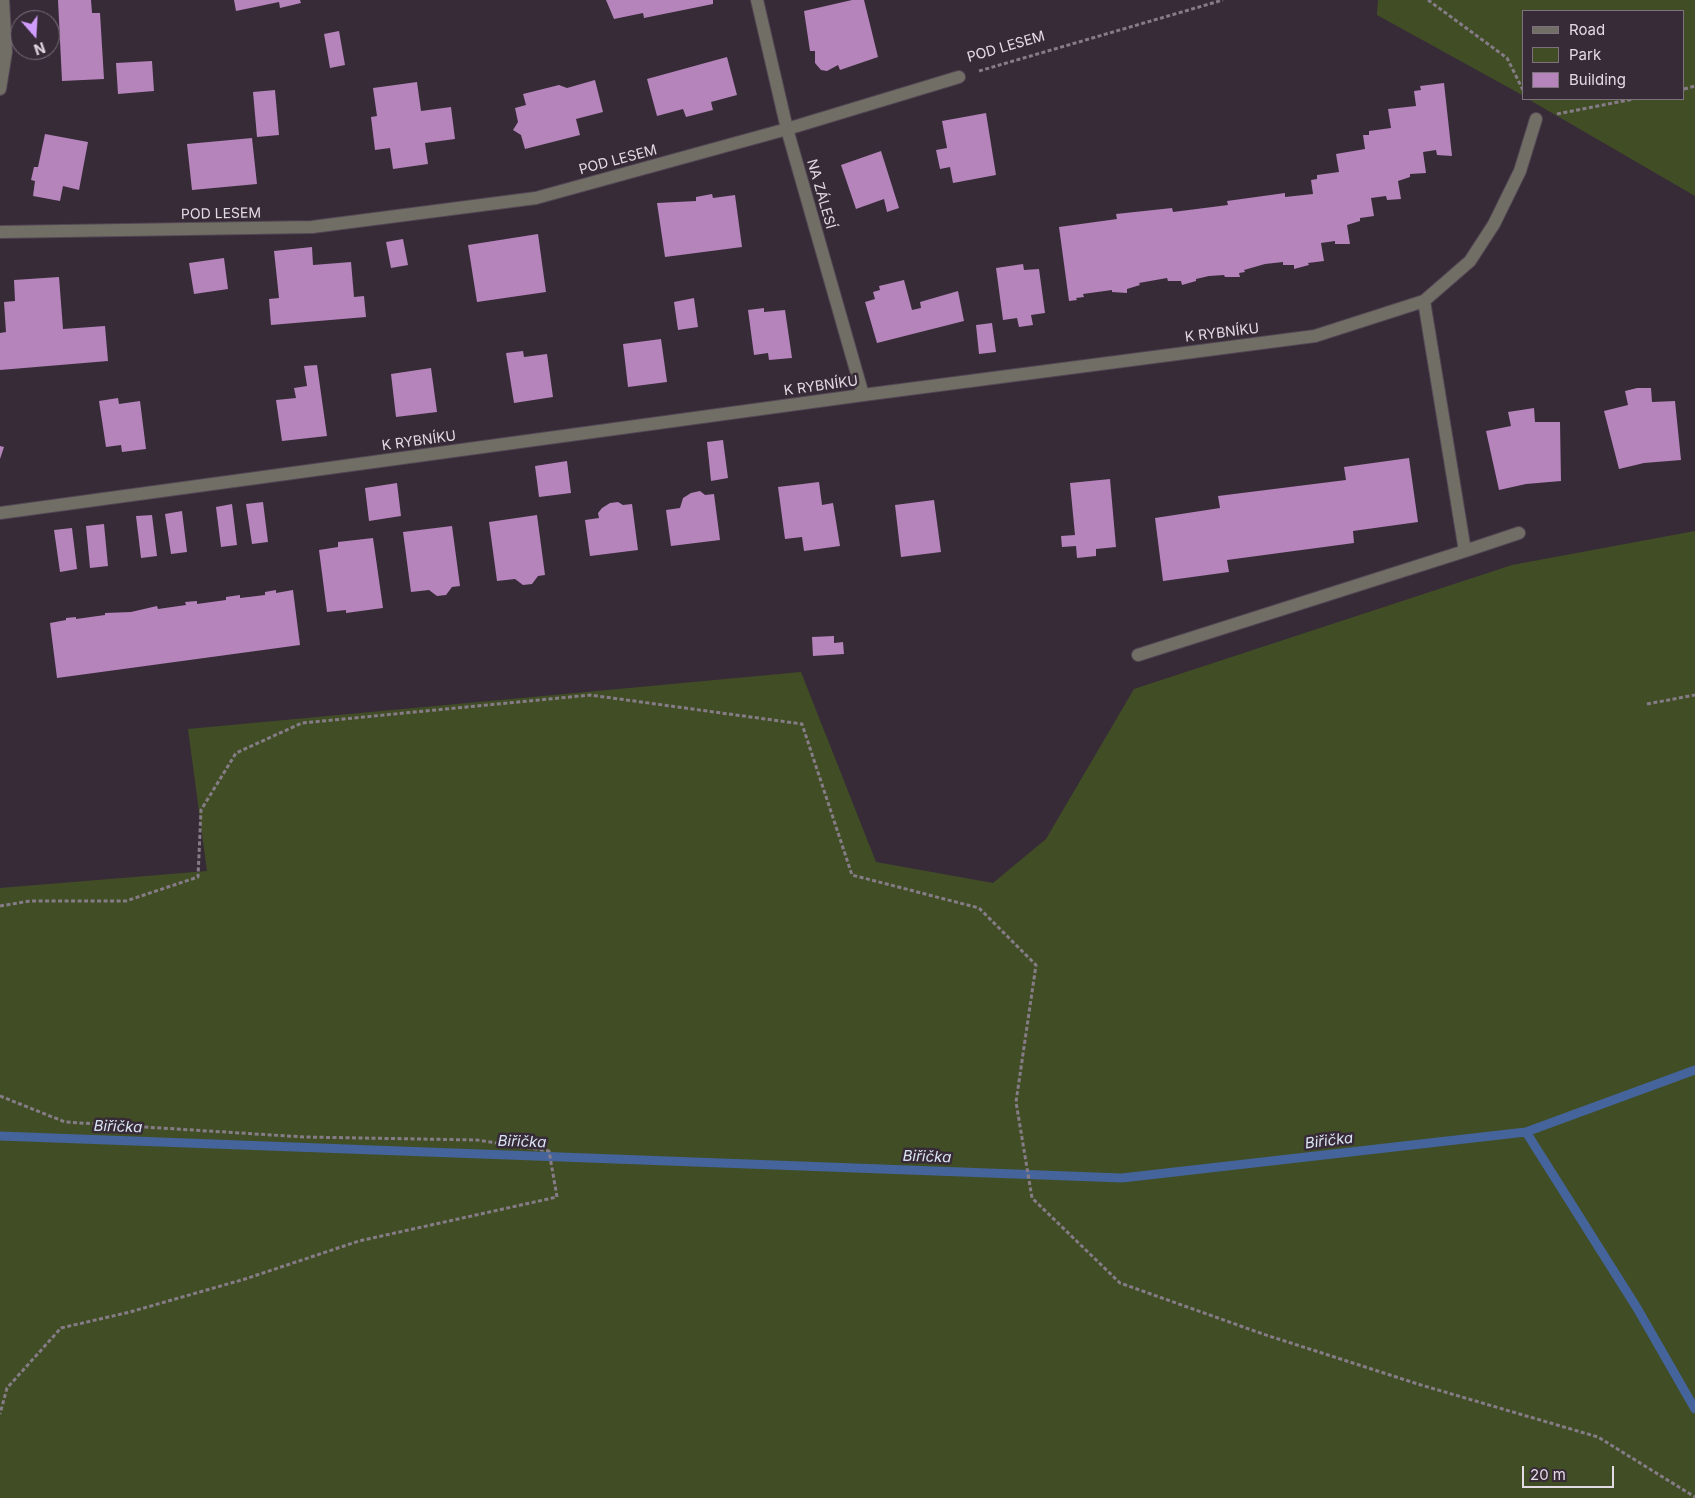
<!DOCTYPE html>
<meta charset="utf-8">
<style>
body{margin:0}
#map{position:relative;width:1695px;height:1498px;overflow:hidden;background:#372b38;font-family:Inter,sans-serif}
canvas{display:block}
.legend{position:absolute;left:1522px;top:10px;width:162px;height:90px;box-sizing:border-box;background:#372b38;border:1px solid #7c717d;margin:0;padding:6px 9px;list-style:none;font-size:15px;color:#e3dbe4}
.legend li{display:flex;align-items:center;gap:10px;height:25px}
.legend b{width:25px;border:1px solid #7c717d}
.north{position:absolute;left:10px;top:10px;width:50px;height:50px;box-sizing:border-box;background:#372b38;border:1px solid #7c717d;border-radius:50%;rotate:161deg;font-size:14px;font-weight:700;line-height:20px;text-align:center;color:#e3dbe4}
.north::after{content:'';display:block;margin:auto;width:18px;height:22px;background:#d09dfe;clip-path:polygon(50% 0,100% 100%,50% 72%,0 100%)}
.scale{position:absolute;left:1522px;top:1466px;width:92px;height:22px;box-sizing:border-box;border:2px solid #e3dbe4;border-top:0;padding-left:6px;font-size:15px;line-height:18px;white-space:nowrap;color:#e3dbe4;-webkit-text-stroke:4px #372b38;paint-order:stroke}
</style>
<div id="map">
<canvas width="1695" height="1498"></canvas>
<ul class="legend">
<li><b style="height:6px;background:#716e66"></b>Road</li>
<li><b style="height:14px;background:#414e25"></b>Park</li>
<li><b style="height:14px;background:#b484ba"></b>Building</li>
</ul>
<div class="north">N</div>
<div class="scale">20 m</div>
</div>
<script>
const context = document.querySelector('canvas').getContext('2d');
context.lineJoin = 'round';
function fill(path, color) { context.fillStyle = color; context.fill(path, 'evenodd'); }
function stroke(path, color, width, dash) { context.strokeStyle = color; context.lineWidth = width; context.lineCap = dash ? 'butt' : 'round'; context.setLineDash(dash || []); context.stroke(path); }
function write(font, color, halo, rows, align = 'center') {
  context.font = font + ' Inter,sans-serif'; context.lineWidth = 5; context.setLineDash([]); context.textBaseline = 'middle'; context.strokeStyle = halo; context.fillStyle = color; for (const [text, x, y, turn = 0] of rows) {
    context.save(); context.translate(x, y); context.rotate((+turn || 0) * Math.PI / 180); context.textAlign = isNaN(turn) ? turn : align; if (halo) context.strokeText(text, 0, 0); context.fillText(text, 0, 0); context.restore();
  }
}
fill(new Path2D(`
 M1378,0H1695V196L1528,99H1684V11H1524V96L1377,15Z
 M1695,531V1498H0V888L207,871L188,729L801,672L876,862L993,883L1046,839L1134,689L1512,565Z`), '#414e25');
stroke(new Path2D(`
 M1526,1132L1695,1070
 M0,1136L1122,1178L1526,1132L1637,1308L1695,1409`), '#44649b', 9);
fill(new Path2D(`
 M58,0H91L92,13H100L104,79L62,81Z
 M234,0H300L301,3L280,8L279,2L236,11Z
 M606,0H713V4L644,18L643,13L614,19Z
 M852,0H864L878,57L840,70L838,65L827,71L821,70L815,63V51H810L804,11Z
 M339,31L345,65L330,68L324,34Z
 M727,57L737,95L711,102L713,110L686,117L683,109L657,116L647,79Z
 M152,61L154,91L118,94L116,63Z
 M595,80L603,112L576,119L580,135L525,149L521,135L513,130L518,122L515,108L526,105L523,94L559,85L567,88Z
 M417,82L421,111L451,107L455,139L425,143L428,164L393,169L390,148L375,150L371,117L377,116L373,88Z
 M1444,83L1452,156L1437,155L1436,150L1423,152L1426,173L1410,174V177L1398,181L1401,199L1387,200L1386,196L1371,198L1374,216L1360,218V221L1347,225L1350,244H1335V241L1321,243L1324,261L1308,263L1309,265L1294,269V265H1283V262L1265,264L1244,270L1245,272L1239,273L1240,277H1225L1224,275L1209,276L1196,279V281L1182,285L1181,281H1168L1167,278L1139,283L1140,285L1127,289V293L1112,292V290L1083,294L1084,297L1076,298L1077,300L1069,301L1059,227L1117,219L1116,214L1172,208L1173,212L1228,205L1227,201L1285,193V197L1313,194L1311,180L1317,179V175L1339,172L1336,154L1365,149L1363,135H1369V131L1391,128L1388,109L1416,106L1414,91L1421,90L1420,86Z
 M275,90L279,135L257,137L253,92Z
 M986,113L996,175L953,183L950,167L940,169L936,150L947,148L942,121Z
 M45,134L88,142L79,190L63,186L60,201L33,196L35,181L31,180L34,167H38Z
 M252,138L257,184L192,190L187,144Z
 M881,151L899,208L887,212L884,199L856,209L841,165Z
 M712,194L713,198L735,195L742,247L665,257L657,203L696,201V197Z
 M538,234L546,292L477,302L468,245Z
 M403,239L408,265L391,268L386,242Z
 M312,247L313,265L351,262L354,297L364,296L366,317L271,325L269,299L279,298L274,251Z
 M224,258L228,289L194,294L189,263Z
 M1023,264L1024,270L1039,269L1045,313L1031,315L1033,325L1019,327L1017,318L1003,320L996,268Z
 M59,277L63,329L105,326L108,361L0,370V333L6,332L4,302L15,301L14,280Z
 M904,280L912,310L921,308L920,302L958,291L964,321L877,343L865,302L875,299L873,292L880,290L879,286Z
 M694,298L698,327L678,330L674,302Z
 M764,308V312L785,310L792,358L769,360L768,353L754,355L748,310Z
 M992,323L996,352L979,354L976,325Z
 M661,339L667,382L628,387L623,344Z
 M523,351L524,357L547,354L553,397L514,403L506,353Z
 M317,365L327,436L282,441L276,400L296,398L294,388L307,386L304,366Z
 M431,368L437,412L396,417L391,374Z
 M1637,388H1651L1652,402L1675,401L1681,460L1644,463L1619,469L1604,411L1628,405L1625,391Z
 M118,398L119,404L140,401L146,449L122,452L121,445L106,447L99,401Z
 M1534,408L1535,422H1560L1561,481L1526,484L1499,490L1486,431L1511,426L1508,412Z
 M723,440L728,478L711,481L707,442Z
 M0,446L4,447L0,459Z
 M1409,458L1418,522L1353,531L1354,543L1227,560L1229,572L1163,581L1155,518L1220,508L1218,496L1346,480L1344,467Z
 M567,461L571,493L539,497L535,466Z
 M1110,479L1116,547L1096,549V556L1077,558L1076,546L1062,547L1061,536L1075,535L1070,483Z
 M819,482L822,505L833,503L840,546L804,551L802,537L785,539L778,487Z
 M397,483L401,516L369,521L365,488Z
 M700,491L705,495L714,494L720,540L671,546L666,510L680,508L683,498L691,493Z
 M934,500L941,552L901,557L895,505Z
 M263,502L268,542L252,544L246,504Z
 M618,502L623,505L632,504L638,550L590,556L585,520L599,518L598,513L602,508L610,503Z
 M232,504L237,545L221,547L216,507Z
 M182,511L187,552L171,554L165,514Z
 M152,515L157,556L141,558L136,516Z
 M537,515L545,575L538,576L532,584L523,585L515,579L497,581L489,522Z
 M104,524L108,566L90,568L86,526Z
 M452,526L460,586L452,587L446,595L437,596L429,590L411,592L403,532Z
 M72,528L77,569L60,572L54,530Z
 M373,538L383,608L346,613V610L327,612L319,550L338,547V542Z
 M276,590V593L293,590L300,645L57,678L50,623L66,620V618L76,617V619L105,615V613L131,612L157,606L158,609L186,605L185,602L197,601V604L226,600V597L240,595V598L265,595V592Z
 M834,636V643L843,642L844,654L813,656L812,637Z`), '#b484ba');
const minor = new Path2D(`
 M757,0L787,129L863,395
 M0,89L6,52L3,0
 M0,232L312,227L536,198L787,129L959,77
 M0,513L863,395L1315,336L1424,301L1470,261L1494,224L1520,171L1536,119
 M1465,551L1519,533
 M1138,655L1465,551L1424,301`);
stroke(minor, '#534754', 14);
stroke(new Path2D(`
 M1428,0L1507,58L1524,92
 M979,71L1223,0
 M1684,89L1695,86
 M1557,114L1634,99
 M1647,704L1695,695
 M0,906L30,901H126L198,877L201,810L236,753L302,723L590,695L802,724L852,875L979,908L1036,965L1016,1102L1032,1198L1120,1283L1263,1334L1421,1385L1598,1437L1695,1497
 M0,1096L65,1122L304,1137L477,1140L549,1151L557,1197L359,1241L245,1279L130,1312L61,1328L7,1388L0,1414`), '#867c87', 3, [4, 2.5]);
stroke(minor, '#716e66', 12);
write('14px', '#e3dbe4', '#372b38', [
 ["POD LESEM",1006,47,-16],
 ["POD LESEM",618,160,-15],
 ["NA ZÁLESÍ",821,194,74],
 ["POD LESEM",221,214,-1],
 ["K RYBNÍKU",1222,333,-7],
 ["K RYBNÍKU",821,386,-8],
 ["K RYBNÍKU",419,441,-8]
]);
write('italic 15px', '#dae4f4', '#372b38', [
 ["Biřička",118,1127,2],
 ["Biřička",1329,1141,-7],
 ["Biřička",522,1142,2],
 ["Biřička",927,1157,2]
]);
</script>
